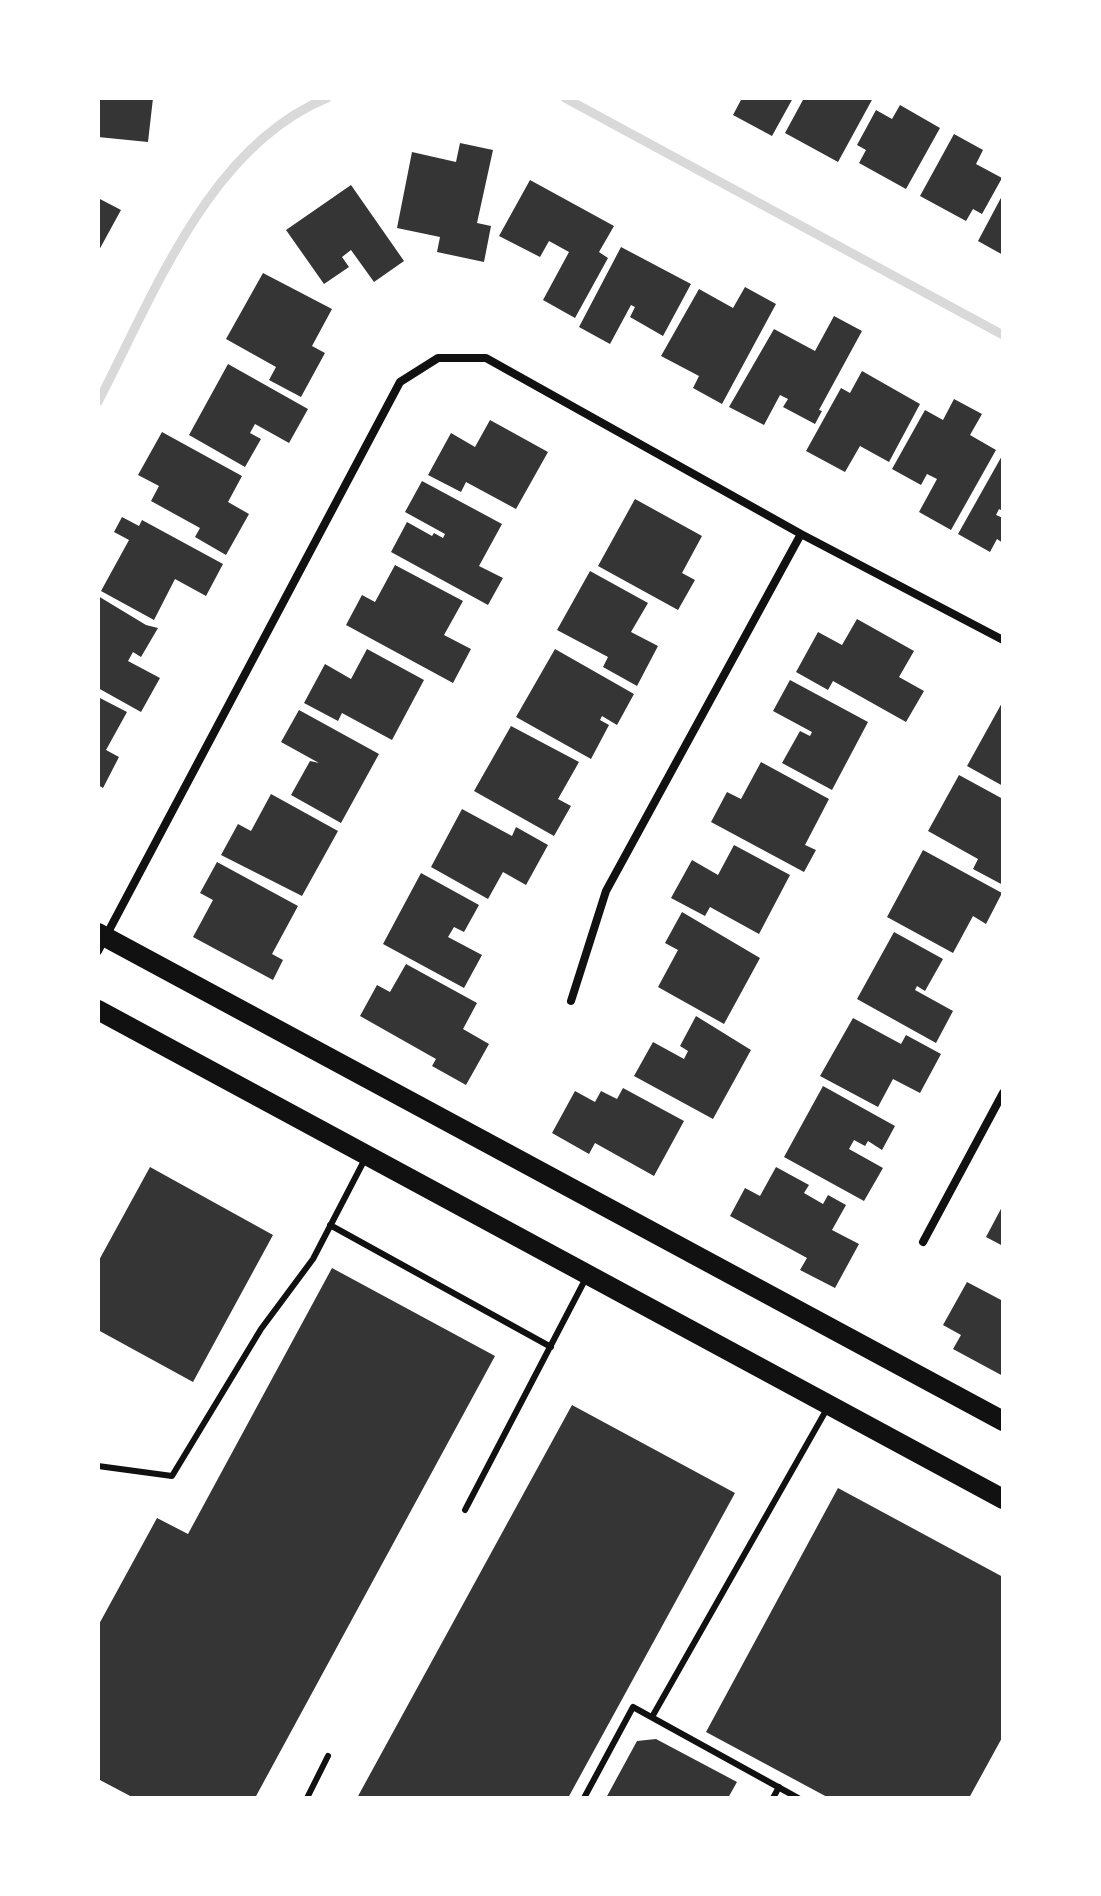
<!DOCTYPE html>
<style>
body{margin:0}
#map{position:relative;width:1101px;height:1896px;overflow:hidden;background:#fff;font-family:"Roboto Condensed",sans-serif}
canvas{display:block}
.frame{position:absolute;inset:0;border:100px solid #fff;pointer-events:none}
</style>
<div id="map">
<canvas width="1101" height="1896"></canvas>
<div class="frame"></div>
</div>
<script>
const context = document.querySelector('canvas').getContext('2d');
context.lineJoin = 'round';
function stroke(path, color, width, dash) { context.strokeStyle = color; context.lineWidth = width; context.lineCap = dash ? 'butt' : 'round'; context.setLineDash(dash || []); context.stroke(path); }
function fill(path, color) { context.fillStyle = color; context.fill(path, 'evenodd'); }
stroke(new Path2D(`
 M565,98L1003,335
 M98,402C154,295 208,147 327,98`), '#d9d9d9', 9);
fill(new Path2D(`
 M98,98H153L148,142L98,137Z
 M742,98H793L772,136L733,115Z
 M804,98H873L838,162L785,133Z
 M900,105L940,128L906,189L859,163L866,150L857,145L876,110L892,119Z
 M954,134L983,150L976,164L1002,178L982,214L973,209L966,221L920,196Z
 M460,143L493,150L477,223L491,226L484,262L437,252L440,237L397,228L412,152L456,162Z
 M530,180L614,226L599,252L608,258L575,318L543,300L569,252L549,241L540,257L499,236Z
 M351,185L404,261L374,282L351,250L342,257L349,267L324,284L286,230Z
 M1003,194V255L978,241Z
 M98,198L121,210L98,252Z
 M621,247L691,284L663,336L630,317L635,307L631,305L610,344L579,327Z
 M263,273L332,309L312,346L325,353L301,397L269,380L276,367L226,339Z
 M745,287L776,304L722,404L693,388L699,376L661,356L699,289L733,308Z
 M834,316L862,331L819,410L822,411L815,424L783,407L788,399L780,395L764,425L729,407L774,329L815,351Z
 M228,364L308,409L289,443L255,424L250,433L261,439L245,467L189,435Z
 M862,371L920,404L889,462L860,446L845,472L806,451L841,388L850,393Z
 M954,399L982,414L970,435L996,450L951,530L919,512L937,479L927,474L921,485L892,469L925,410L943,420Z
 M490,420L548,452L516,509L466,482L461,492L428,475L451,433L475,447Z
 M162,432L242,476L228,502L249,514L226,555L195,537L200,528L151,501L159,486L138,475Z
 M1003,454V511L999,509L996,515L1003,518V543L997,539L990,552L958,534Z
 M422,481L502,524L479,566L503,578L488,605L391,552L407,522L432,536L434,533L443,538L445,534L405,512Z
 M635,499L702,536L682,573L695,580L678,610L598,566Z
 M122,517L139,526L142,520L223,564L206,596L175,579L154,620L101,591L129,540L114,532Z
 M395,565L463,601L444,635L471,649L453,683L346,625L362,595L375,602Z
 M590,571L648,603L631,632L658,646L637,686L603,667L608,657L557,630Z
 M98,596L146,625L158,628L141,657L133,652L128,661L160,678L141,712L98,688Z
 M857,619L914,651L899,677L924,691L906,722L833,681L828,690L796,672L818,632L842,645Z
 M367,649L424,680L392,740L342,713L338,721L304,703L325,664L351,679Z
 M555,649L634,694L617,725L602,716L600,720L609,725L591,759L516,717Z
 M790,680L868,722L832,790L782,763L800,731L810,736L812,732L773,711Z
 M98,697L127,712L106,750L119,757L103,788L98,785Z
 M1003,701V786L967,766Z
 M299,710L379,754L341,823L291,795L310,761L319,763L281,742Z
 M511,726L579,762L558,799L571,806L554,836L474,791Z
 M761,762L829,799L805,845L816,850L804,872L711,822L727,792L741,799Z
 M959,775L1003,799V885L973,869L978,859L928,831Z
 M271,794L338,831L302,896L221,855L238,824L251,831Z
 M462,809L512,836L516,827L548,845L526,885L503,872L488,899L431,867Z
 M734,845L790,875L759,934L710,907L705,916L671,898L692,860L718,875Z
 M923,850L1002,893L986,924L973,916L953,953L887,917Z
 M217,862L298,906L272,954L283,960L273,980L193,937L213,900L200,893Z
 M421,873L479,905L464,932L454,927L448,937L482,955L464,988L383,944Z
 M682,912L760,958L724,1024L658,987L678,950L665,943Z
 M894,932L943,959L925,991L917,986L915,990L953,1011L936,1043L857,999Z
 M406,964L477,1003L463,1029L489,1044L466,1085L432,1066L436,1059L360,1016L377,985L390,992Z
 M696,1016L751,1050L713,1119L634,1076L653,1042L684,1059L688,1051L680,1046Z
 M853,1018L901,1044L906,1035L941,1054L920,1093L893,1079L878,1107L820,1076Z
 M823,1086L895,1126L882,1150L868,1141L865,1146L854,1140L849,1149L883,1168L864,1201L784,1157Z
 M623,1088L684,1121L654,1176L595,1143L589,1154L552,1133L575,1091L595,1102L601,1091L617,1099Z
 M150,1167L273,1235L193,1382L98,1330V1262Z
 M776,1167L809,1185L804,1193L823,1204L828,1195L846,1205L832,1230L859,1244L835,1288L800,1270L807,1258L730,1216L745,1188L760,1196Z
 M1003,1205V1246L986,1237Z
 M332,1268L495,1356L255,1798H134L98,1779V1626L157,1518L188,1534Z
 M967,1282L1003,1301V1376L953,1349L961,1335L943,1325Z
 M572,1405L735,1493L568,1798H357Z
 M838,1488L1003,1577V1736L969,1798H829L706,1732Z
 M656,1739L737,1782L728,1798H606L637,1741Z`), '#353535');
stroke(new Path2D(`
 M330,1225L551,1347
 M98,1466L172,1476L261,1329L313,1259L366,1157
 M465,1510L586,1278
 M652,1717L828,1407
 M307,1798L328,1756
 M584,1798L633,1707L798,1798
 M773,1798L779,1787`), '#111', 6);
stroke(new Path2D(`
 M98,951L400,382L438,358H486L801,534L1003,640
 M571,1001L606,891L801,534
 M923,1242L1003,1093`), '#111', 8);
stroke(new Path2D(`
 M98,933L1003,1421
 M98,1010L1003,1499`), '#111', 20);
</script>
